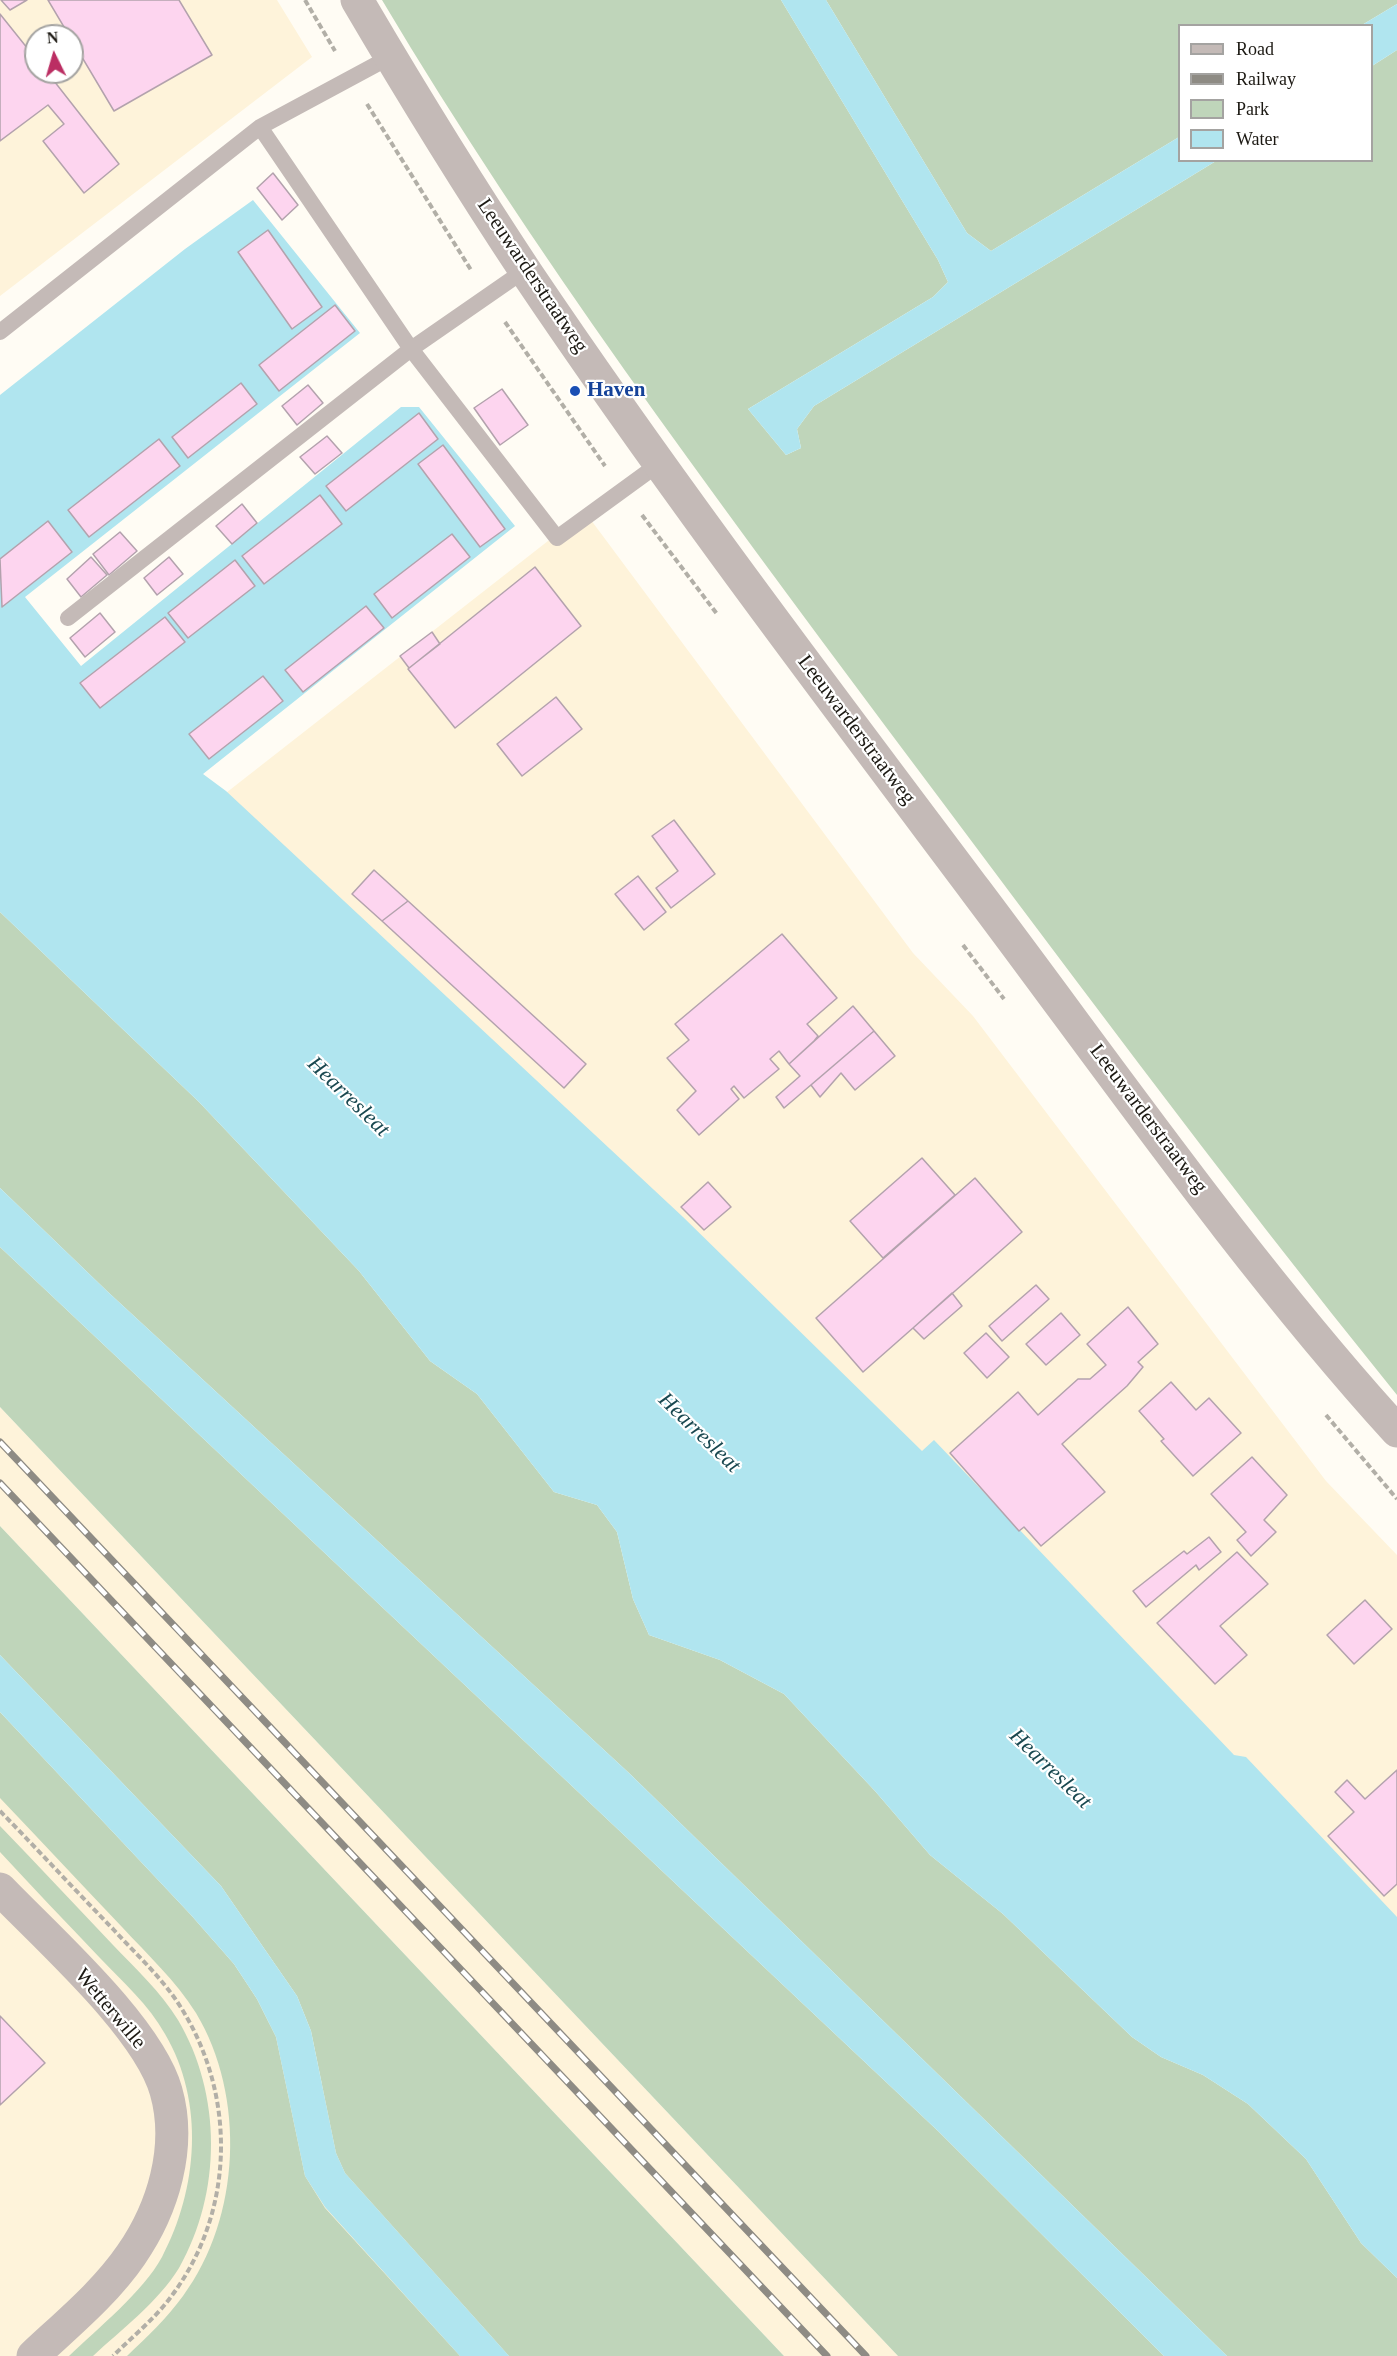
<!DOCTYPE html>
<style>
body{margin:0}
#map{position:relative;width:1397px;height:2356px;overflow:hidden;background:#fffcf4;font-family:Georgia,serif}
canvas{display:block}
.legend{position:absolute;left:1178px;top:24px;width:195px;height:138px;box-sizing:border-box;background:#fff;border:2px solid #a4a3a1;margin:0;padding:8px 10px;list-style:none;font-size:18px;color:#1c1913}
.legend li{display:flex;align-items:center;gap:12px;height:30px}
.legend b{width:30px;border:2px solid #a4a3a1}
.north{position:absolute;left:24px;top:24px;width:60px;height:60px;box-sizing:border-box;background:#fff;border:2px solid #a4a3a1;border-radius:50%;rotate:355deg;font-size:16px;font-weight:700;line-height:24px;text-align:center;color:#1c1913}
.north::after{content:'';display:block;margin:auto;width:21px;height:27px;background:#bb2e63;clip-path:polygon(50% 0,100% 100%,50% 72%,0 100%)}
</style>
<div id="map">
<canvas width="1397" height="2356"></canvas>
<ul class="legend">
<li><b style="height:8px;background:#c4bab7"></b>Road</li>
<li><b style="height:8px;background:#8e8b84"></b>Railway</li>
<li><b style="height:16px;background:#bfd5ba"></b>Park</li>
<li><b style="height:16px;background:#b0e5ef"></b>Water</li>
</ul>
<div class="north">N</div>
</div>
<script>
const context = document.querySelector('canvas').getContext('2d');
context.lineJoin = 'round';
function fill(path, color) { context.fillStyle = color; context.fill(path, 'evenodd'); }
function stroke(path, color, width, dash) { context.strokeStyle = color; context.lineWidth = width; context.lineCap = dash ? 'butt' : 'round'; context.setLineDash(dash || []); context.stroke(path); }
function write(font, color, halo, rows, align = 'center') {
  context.font = font + ' Georgia,serif'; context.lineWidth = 4.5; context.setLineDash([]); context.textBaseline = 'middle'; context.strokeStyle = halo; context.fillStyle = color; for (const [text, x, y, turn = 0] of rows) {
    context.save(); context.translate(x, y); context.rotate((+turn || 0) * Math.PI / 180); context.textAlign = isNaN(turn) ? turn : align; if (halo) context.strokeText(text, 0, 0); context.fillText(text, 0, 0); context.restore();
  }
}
fill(new Path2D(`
 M0,0H277L312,57L0,296ZM36,36H72V72H36Z
 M585,512L913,953L973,1016L1326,1481L1397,1555V1968L208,807Z
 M0,1407L898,2356H784L0,1526Z
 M0,1722L565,2356H0Z`), '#fef3da');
fill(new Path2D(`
 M382,0H781L938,260L948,282L933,297L748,409L786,455L801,448L797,429L814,406L1216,161L1372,160V66L1397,50V1395C1221,1177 1054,951 886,727C710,490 533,254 382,0Z
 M826,0H1397V4L1362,25L1180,26L1179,137L991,251L967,233Z
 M0,912L199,1102L359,1271L430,1361L477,1394L554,1492L597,1505L617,1532L633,1599L649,1635L720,1660L784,1694L875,1791L930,1855L1003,1914L1132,2037L1161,2057L1203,2075L1248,2104L1306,2159L1361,2243L1397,2278V2356H1227L629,1773L108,1292L0,1188Z
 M0,1247L938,2131L1164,2356H898L0,1407Z
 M0,1526L784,2356H509L345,2173L336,2153L311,2031L297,1996L221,1886L0,1655Z
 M0,1712L191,1915L234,1964L257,1999L276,2037L305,2176L325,2208L460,2356H127C147,2337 167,2318 183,2296C241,2218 246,2096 196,2013C176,1981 147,1954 122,1927C81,1884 41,1841 0,1798Z
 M0,1826C38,1865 75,1905 113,1945C135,1968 161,1992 178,2020C222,2094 222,2193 179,2268C158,2302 122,2329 93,2356H69C98,2328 143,2292 162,2257C198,2189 205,2102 165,2034C149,2005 123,1982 100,1958C67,1923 33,1888 0,1852Z`), '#bfd5ba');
fill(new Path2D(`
 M781,0H826L967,233L991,251L1179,137L1180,160L1216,161L814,406L797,429L801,448L786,455L748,409L933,297L948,282L938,260Z
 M1397,4V50L1372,66V26L1362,25Z
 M253,200L360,333L25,597L81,666L401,407H419L515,526L203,774L226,791L683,1217L922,1451L934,1440L1234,1755L1246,1757L1397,1917V2278L1361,2243L1306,2159L1248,2104L1203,2075L1161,2057L1132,2037L1003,1914L930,1855L875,1791L784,1694L720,1660L649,1635L633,1599L617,1532L597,1505L554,1492L477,1394L430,1361L359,1271L199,1102L0,912V395L185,249Z
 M0,1188L108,1292L629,1773L1227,2356H1164L938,2131L0,1247Z
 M0,1655L221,1886L297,1996L311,2031L336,2153L345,2173L509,2356H460L325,2207L305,2176L276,2037L257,1999L234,1964L191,1915L0,1712Z`), '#b0e5ef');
const building = new Path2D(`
 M1,0H27L10,10Z
 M48,0H179L212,55L114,111Z
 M0,14L36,59V72H47L119,164L84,193L43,141L64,124L48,105L0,141Z
 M273,173L298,205L282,220L257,188Z
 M268,230L322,307L292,329L238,252Z
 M335,305L355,331L279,391L259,365Z
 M241,383L257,404L188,458L172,437Z
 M308,385L323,403L297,425L282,406Z
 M502,389L528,425L500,445L474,408Z
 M419,413L438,439L346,511L326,486Z
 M327,436L342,453L315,474L300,457Z
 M159,439L180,466L89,537L68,510Z
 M443,445L505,529L480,547L418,464Z
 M320,495L342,524L264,584L242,556Z
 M242,504L257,523L232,544L216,526Z
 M48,521L72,552L2,607L0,559Z
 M120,532L137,551L109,575L93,554Z
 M452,534L470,557L392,618L374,594Z
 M91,557L107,575L81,597L67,579Z
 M169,557L183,574L157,595L144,578Z
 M235,560L255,586L188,638L168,613Z
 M535,567L581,626L455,728L408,669Z
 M366,606L384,628L303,692L285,670Z
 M100,613L115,632L85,657L70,638Z
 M165,617L185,642L100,708L80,683Z
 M432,632L440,644L409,668L400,656Z
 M263,676L283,701L209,759L189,734Z
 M556,697L582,729L522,776L497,744Z
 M674,820L715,874L671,908L656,888L678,871L652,836Z
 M374,870L408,901L382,921L352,894Z
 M638,876L666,912L644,930L615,894Z
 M408,901L586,1064L564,1088L382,921Z
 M782,934L837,998L807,1024L818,1036L814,1041L789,1064L779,1051L770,1059L779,1069L744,1098L734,1086L731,1089L739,1099L699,1135L677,1110L696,1091L667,1058L689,1040L675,1024Z
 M853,1006L874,1031L784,1108L776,1097L800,1076L789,1064Z
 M874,1031L895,1056L855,1090L841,1073L820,1097L811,1085Z
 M922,1158L955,1195L883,1258L850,1221Z
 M975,1178L1022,1232L863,1372L816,1318Z
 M708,1182L731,1207L704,1230L681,1207Z
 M1036,1285L1049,1299L1002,1341L989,1326Z
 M952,1293L962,1306L924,1339L913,1328Z
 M1128,1307L1158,1344L1138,1362L1143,1367L1127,1386L1062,1444L1105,1492L1041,1546L1024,1527L1019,1531L950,1453L1018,1392L1038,1415L1078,1379H1090L1106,1365L1087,1344Z
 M1061,1313L1080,1335L1046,1365L1026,1344Z
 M986,1333L1009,1357L987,1378L964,1353Z
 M1171,1382L1196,1410L1209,1398L1241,1433L1193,1476L1161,1441L1164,1439L1139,1411Z
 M1252,1457L1287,1495L1264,1520L1276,1532L1251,1556L1237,1540L1246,1532L1211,1494Z
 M1209,1537L1221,1552L1199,1570L1196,1565L1146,1607L1133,1591L1184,1551L1187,1554Z
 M1237,1552L1268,1584L1220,1626L1247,1655L1215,1684L1157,1623Z
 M1365,1600L1392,1629L1354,1664L1327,1635Z
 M1397,1770V1884L1384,1896L1328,1836L1354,1812L1335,1792L1347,1780L1365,1799Z
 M0,2016L45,2063L0,2105Z`);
fill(building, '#fdd5ef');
stroke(building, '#b3a2ad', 1.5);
stroke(new Path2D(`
 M305,0L335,51
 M367,104L471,270
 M505,322L605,466
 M642,515L717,614
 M963,945L1004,999
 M1326,1415L1397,1499
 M0,1811C38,1850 75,1890 113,1929C134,1952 158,1974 176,2000C236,2088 237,2207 173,2294C157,2317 133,2336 113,2356`), '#b2afa7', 4, [6, 3]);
stroke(new Path2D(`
 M260,127L411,349L557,538L660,463
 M0,332L260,127L390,57
 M68,618L411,349L525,270`), '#c4bab7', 16);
stroke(new Path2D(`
 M357,0C411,92 467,183 526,272C668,483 823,687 976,891C1113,1073 1244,1262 1397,1431
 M0,1889C47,1938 148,2027 166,2091C182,2147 163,2209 131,2255C105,2293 67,2324 33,2356`), '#c4bab7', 33);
const rail = new Path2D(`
 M0,1442L866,2356
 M0,1483L827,2356`);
stroke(rail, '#8e8b84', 7);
stroke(rail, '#fff', 4.5, [14]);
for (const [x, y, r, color] of [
 [575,391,6,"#1a4fb4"]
]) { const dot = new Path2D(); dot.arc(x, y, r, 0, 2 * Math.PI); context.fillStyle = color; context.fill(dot); stroke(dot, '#fff', 2); }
write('21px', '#1c1913', '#fff', [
 ["Leeuwarderstraatweg",532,276,56],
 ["Leeuwarderstraatweg",856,730,53],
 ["Leeuwarderstraatweg",1148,1119,53],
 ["Wetterwille",110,2009,50]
]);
write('bold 21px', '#164399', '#fff', [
 ["Haven",587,391]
], 'left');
write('italic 22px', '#194850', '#fff', [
 ["Hearresleat",348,1097,44],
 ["Hearresleat",699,1433,44],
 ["Hearresleat",1050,1769,44]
]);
</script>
